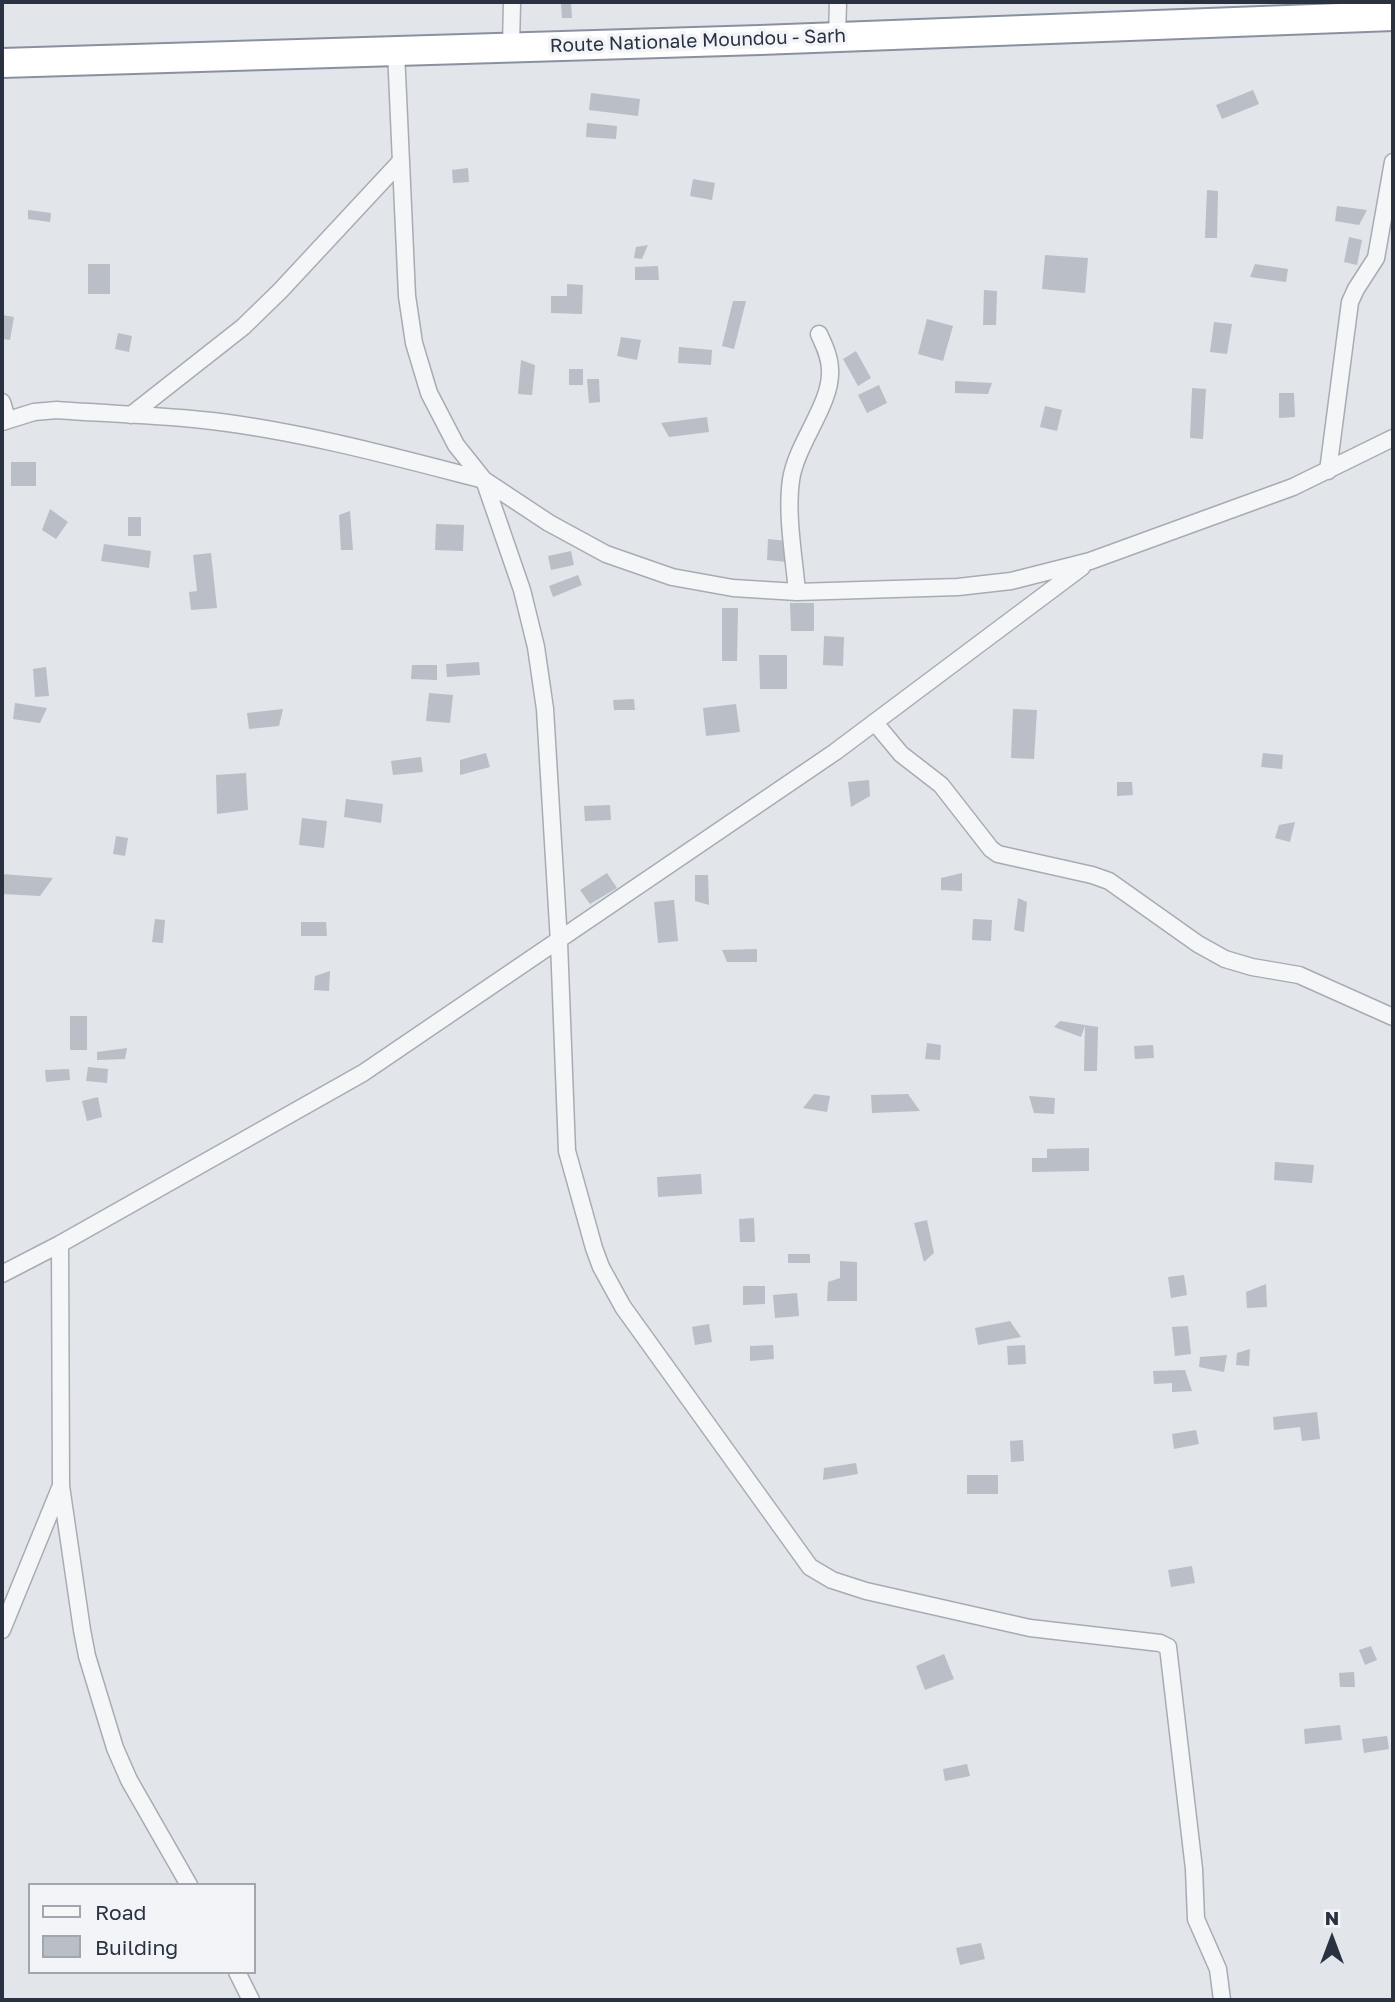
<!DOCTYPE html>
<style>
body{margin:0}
#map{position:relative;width:1395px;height:2002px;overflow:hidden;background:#e2e5ea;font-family:"Golos Text",sans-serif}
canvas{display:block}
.frame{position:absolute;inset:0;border:4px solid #2a3242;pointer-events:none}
.legend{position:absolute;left:28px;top:1883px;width:228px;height:91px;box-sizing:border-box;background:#f2f4f8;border:2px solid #a2a6af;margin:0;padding:9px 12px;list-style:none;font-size:21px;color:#2a3242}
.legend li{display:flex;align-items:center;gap:14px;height:35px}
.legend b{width:35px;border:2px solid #a2a6af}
.north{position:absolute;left:1297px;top:1904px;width:70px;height:70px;-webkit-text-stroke:5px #f2f4f8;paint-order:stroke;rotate:0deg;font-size:19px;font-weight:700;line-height:28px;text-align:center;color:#2a3242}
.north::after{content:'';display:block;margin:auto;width:24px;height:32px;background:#2a3242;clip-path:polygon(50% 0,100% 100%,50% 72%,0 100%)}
</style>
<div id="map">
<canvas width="1395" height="2002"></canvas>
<div class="frame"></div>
<ul class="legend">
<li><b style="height:9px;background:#f5f6f8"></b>Road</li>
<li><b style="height:19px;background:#b9bec7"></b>Building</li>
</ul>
<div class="north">N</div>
</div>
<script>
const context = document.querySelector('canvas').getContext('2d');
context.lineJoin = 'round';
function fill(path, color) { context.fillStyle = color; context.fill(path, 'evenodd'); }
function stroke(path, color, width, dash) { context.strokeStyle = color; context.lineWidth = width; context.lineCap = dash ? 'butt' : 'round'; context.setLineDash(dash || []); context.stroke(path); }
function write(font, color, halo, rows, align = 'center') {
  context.font = font + ' "Golos Text",sans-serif'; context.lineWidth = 7; context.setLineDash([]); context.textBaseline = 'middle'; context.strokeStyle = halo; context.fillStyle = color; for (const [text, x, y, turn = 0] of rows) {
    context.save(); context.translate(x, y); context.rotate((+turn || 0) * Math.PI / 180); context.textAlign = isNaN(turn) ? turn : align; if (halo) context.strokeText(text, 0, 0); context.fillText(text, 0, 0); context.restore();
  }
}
fill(new Path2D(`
 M561,4H571L572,18H562Z
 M1253,90L1259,104L1222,119L1216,105Z
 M591,93L640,99L638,116L589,110Z
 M587,123L617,126L616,139L586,137Z
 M468,168L469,182L453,183L452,170Z
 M693,179L715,183L712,200L690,196Z
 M1207,190L1218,191L1217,238H1205Z
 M1337,206L1367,210L1359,225L1335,221Z
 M28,210L51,213L50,222L28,219Z
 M1349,237L1362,240L1357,265L1344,262Z
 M648,245L642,259L634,258L636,247Z
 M1045,255L1088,258L1085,293L1042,289Z
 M88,264H110V294H88Z
 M1255,264L1288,269L1286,282L1250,277Z
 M658,266L659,280H635V267Z
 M567,284L583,285L582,314L551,313V296H567Z
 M984,290L997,291L996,325H983Z
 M733,301H746L734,349L722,346Z
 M2,315L14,317L10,340L2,339Z
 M927,319L953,326L943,361L918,354Z
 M1214,322L1232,324L1227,354L1210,352Z
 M118,333L132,336L129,352L115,349Z
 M621,337L641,340L637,360L617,356Z
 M679,347L712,350L711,365L678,363Z
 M856,351L871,378L858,386L843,359Z
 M521,360L535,365L532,395L518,394Z
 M569,369H583V385H569Z
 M587,379H599L600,402L589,403Z
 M955,381L992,383L988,394L955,393Z
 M879,385L887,403L867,413L858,395Z
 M1192,388L1206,389L1203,439L1190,438Z
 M1279,393H1294L1295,417L1279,418Z
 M1045,406L1062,410L1057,431L1040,427Z
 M707,417L709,432L669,437L661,423Z
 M11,462H36V486H11Z
 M50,509L68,522L56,539L42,530Z
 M350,511L353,550H341L339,515Z
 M128,517H141V536H128Z
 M436,524L464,525L463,551L435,550Z
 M768,539L788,541L787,562L767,560Z
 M104,544L151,551L149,568L101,561Z
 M571,551L574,565L551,570L548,556Z
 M211,553L217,608L191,610L189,592L197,591L193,555Z
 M578,575L582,585L553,597L549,586Z
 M790,603H814V631H791Z
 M722,608H738L737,661H722Z
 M824,636L844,637L843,666L823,665Z
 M759,655H787V689H760Z
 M479,662L480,675L447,677L446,664Z
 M412,665H437V680L411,679Z
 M46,667L49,696L35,697L33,669Z
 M429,693L453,695L450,723L426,721Z
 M634,699L635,710H614L613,700Z
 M15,703L47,708L40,723L13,719Z
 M736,704L740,732L706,736L703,708Z
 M283,709L279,726L249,729L247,713Z
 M1013,709L1037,710L1034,759L1011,758Z
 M486,753L490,767L460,775V760Z
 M1263,753L1283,755L1282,769L1261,767Z
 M421,757L423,772L393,775L391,761Z
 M246,773L248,810L217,814L216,775Z
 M869,780L870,796L851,807L848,782Z
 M1117,782H1132L1133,795L1117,796Z
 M346,799L383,804L381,823L344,817Z
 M610,805L611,820L585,821L584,806Z
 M302,818L327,821L324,848L299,845Z
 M1295,822L1290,842L1275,838L1279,825Z
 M116,836L128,838L125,856L113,854Z
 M607,873L617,888L590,904L580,890Z
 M962,873V891L941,890V878Z
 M2,874L53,878L40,896L2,894Z
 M695,875H708L709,905L695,901Z
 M1018,898L1027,902L1024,932L1014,930Z
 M674,900L678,941L658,943L654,902Z
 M155,919L165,920L163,943L152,942Z
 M973,919L992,920L991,941L972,940Z
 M301,922H326L327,936H301Z
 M757,949V962H727L722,950Z
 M330,971L329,991L314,990L315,976Z
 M70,1016H87V1050H70Z
 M1060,1021L1098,1027L1097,1071H1084L1085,1026L1081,1037L1054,1027Z
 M927,1043L941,1045L940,1060L925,1059Z
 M1153,1045L1154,1058L1135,1059L1134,1046Z
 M127,1048L125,1059L97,1060V1052Z
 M88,1067L108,1069L107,1083L86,1081Z
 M69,1069L70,1080L46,1082L45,1070Z
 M814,1094L830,1096L827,1112L803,1108Z
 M908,1094L920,1111L872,1113L871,1095Z
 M1029,1096L1055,1098L1054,1114L1034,1113Z
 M98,1097L102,1117L87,1121L82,1101Z
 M1089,1148V1171L1032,1172V1158H1047V1149Z
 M1275,1162L1314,1165L1312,1183L1274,1180Z
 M701,1174L702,1194L658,1197L657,1177Z
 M754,1218L755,1242H740L739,1219Z
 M927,1220L934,1253L924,1262L914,1223Z
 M788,1254H810V1263H788Z
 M840,1261L857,1262V1301H827L828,1282L840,1278Z
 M1184,1275L1187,1295L1171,1298L1168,1277Z
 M1266,1284L1267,1307L1247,1308L1246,1292Z
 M743,1286H765V1304L743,1305Z
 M797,1293L799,1316L775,1318L773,1295Z
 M1010,1321L1021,1337L978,1345L975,1328Z
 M709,1324L712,1342L695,1345L692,1327Z
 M1188,1326L1191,1354L1175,1356L1172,1327Z
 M773,1345L774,1359L750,1361V1346Z
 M1025,1345L1026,1364L1008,1365L1007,1346Z
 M1250,1349L1249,1366L1236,1365L1237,1353Z
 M1227,1355L1224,1372L1199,1367L1200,1357Z
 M1185,1370L1192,1391L1172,1392V1383L1154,1384L1153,1371Z
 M1317,1412L1320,1439L1302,1441L1300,1427L1274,1430L1273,1417Z
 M1196,1430L1199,1444L1174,1449L1172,1434Z
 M1023,1440L1024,1461L1011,1462L1010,1441Z
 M856,1463L858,1474L823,1480L824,1468Z
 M967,1475H998V1494H967Z
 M1192,1566L1195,1583L1171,1587L1168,1570Z
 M1371,1646L1377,1660L1365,1665L1359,1650Z
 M944,1654L954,1679L925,1690L916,1666Z
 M1354,1672L1355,1687H1340L1339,1673Z
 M1340,1725L1342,1740L1305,1744L1304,1729Z
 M1387,1736L1389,1749L1364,1753L1362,1739Z
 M967,1764L970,1776L945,1781L943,1769Z
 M981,1943L985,1959L960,1965L956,1948Z`), '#b9bec7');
const street = new Path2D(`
 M837,37L838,2
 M511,46L512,2
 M396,51L407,296L414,343L429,393L456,445L484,480L549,523L606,554L672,577L733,588L797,592L958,587L1011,581L1090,561L1293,487L1393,438
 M2,402L7,419
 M131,415L243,327L280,291L401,161
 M2,422L34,412L57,410C109,414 161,415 212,421C304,432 395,457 484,480
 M1328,471L1350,302L1356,289L1376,258L1393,162
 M484,480L522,590L536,647L545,709L559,942L567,1151L594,1248L601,1267L623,1307L810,1567L832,1580L866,1591L1030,1628L1160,1643L1168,1647L1194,1869L1196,1919L1218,1969L1222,2000
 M797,592C794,557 786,514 791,480C796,444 832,404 830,370C830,357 824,345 819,334
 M876,724L901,754L941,785L991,849L998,854L1092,875L1109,881L1198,944L1225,959L1252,967L1299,975L1393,1017
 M60,1244L61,1486L82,1630L87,1656L115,1748L129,1780L189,1885
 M2,1274L60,1244L363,1073L835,752L1082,567
 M2,1630L60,1488
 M237,1972L251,2000`);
const highway = new Path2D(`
 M2,63L760,40L1393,16`);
stroke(street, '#a7acb4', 19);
stroke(highway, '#8991a1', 32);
stroke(street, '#f5f6f8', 16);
stroke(highway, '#fff', 28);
write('19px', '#2a3242', '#f2f4f8', [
 ["Route Nationale Moundou - Sarh",698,41,-2]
]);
</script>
